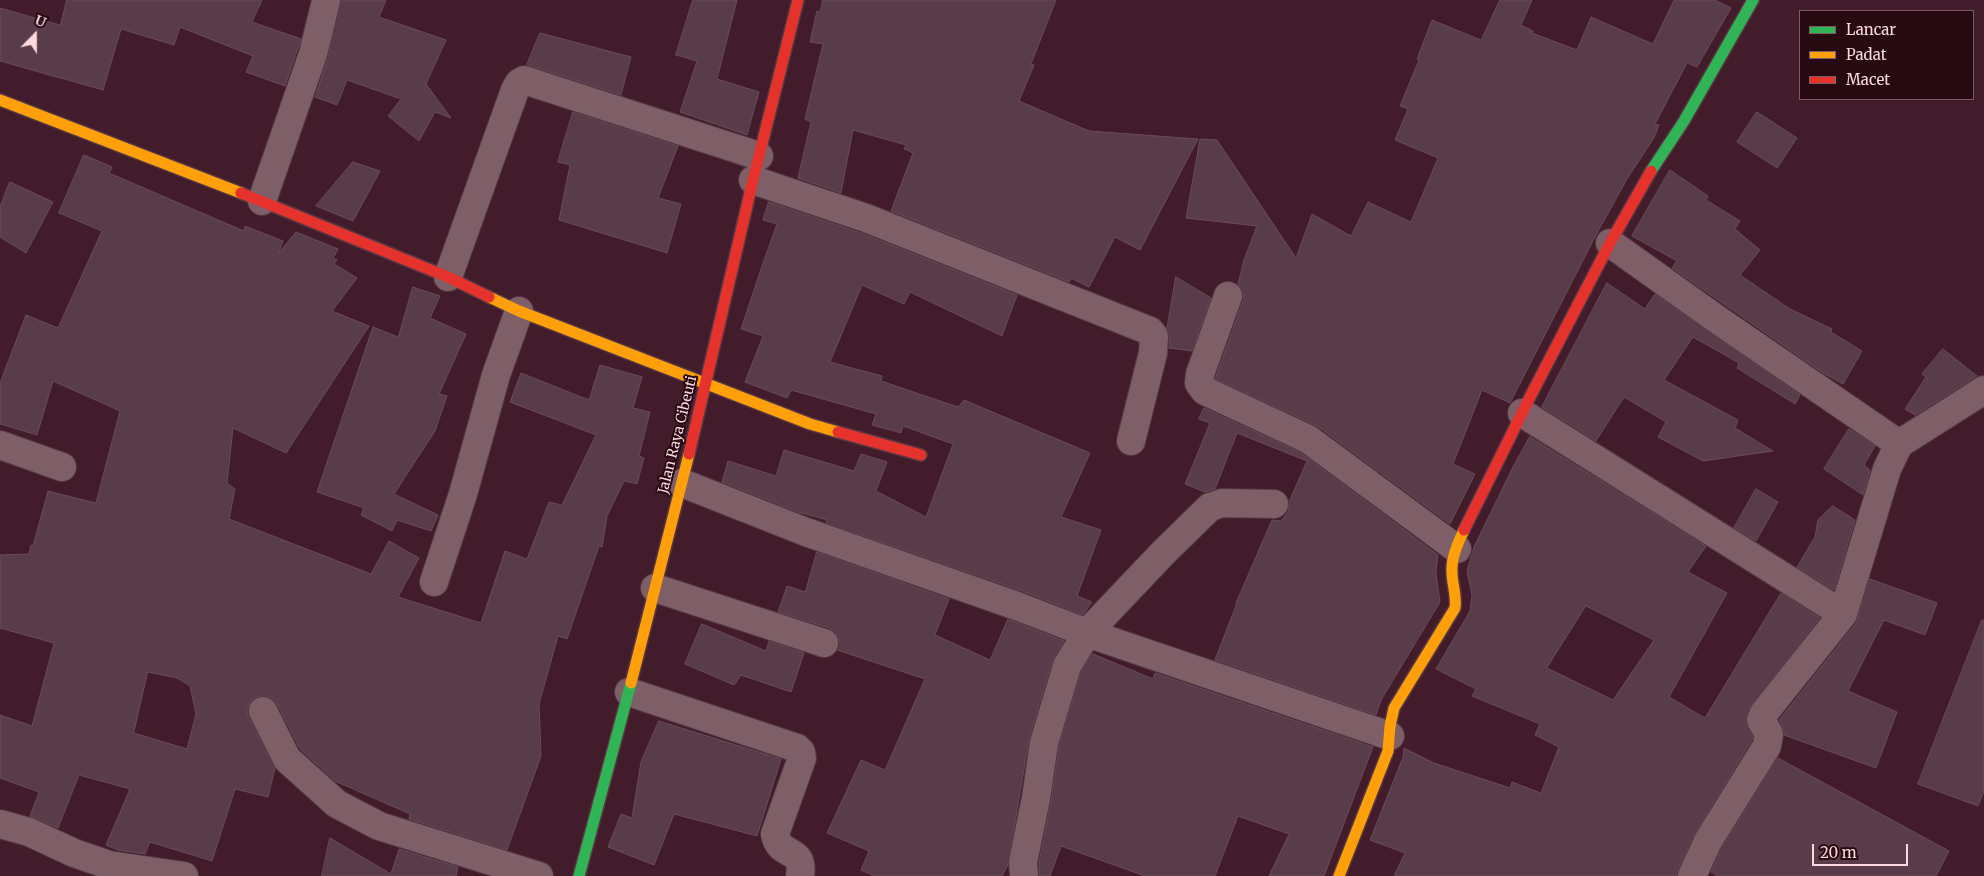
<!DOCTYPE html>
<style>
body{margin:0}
#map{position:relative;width:1984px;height:876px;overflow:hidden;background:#431c2b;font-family:Merriweather,serif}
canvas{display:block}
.legend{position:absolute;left:1799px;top:10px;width:175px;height:90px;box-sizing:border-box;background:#270912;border:1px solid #7c5c64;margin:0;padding:6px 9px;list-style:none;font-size:15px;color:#fcd9e0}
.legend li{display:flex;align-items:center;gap:10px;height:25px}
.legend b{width:25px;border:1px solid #7c5c64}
.north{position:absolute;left:10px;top:10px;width:50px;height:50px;-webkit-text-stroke:4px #270912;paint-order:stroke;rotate:22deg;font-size:14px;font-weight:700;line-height:20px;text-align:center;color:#fcd9e0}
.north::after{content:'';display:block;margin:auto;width:18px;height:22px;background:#fcd9e0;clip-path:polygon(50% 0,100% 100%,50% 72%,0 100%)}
.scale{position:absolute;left:1812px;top:844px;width:96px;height:22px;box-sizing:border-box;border:2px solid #fcd9e0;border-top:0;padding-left:6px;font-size:15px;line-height:18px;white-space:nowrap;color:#fcd9e0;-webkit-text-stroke:4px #270912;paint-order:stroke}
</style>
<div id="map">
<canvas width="1984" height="876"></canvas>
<ul class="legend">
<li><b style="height:6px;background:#30b455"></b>Lancar</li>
<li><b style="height:6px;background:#ff9f0a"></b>Padat</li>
<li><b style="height:6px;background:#e5322d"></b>Macet</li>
</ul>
<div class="north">U</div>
<div class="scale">20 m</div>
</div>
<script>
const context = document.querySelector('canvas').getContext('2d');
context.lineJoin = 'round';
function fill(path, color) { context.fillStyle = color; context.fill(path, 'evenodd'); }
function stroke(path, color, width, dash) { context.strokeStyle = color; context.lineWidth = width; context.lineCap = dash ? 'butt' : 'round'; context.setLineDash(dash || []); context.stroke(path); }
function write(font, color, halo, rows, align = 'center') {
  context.font = font + ' Merriweather,serif'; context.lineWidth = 4; context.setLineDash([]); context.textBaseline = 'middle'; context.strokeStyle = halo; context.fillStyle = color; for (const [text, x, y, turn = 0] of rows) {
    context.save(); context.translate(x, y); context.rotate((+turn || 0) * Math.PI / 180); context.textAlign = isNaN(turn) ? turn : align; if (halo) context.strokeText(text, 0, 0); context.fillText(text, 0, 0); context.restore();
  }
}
const building = new Path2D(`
 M67,0H262L252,22L301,39L285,86L246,72L253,56L180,27L174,45L121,29L103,90L0,61V8L60,25Z
 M341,0H386L379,17L446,40L426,84L451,118L435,112L419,141L388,116L401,99L347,80L337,105L315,97L328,58Z
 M693,0H737L717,79L759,92L747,135L680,112L697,61L676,55Z
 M823,0H1056L1031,64L1034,65L1019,101L1089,131L1198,139L1140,250L1115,237L1089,287L1071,278L1069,282L891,211L913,153L904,149L906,145L853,130L841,193L798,178L811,122L805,119L823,44L810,42L817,11L820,12Z
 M1500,0H1532L1521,25L1533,31L1532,33L1577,50L1591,17L1653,44L1674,0H1715L1731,8L1697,67L1687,63L1655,124L1659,125L1654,138L1627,179L1596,235L1510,403L1482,390L1453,464L1475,474L1450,524L1317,426L1215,379L1243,301V293L1238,284L1244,260L1257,226L1186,218L1200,139L1217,140L1296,258L1312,214L1351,236L1368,202L1411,222L1438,158L1395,140L1408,109L1400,106L1419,60L1417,59L1432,20L1481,40Z
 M540,33L631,57L621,95L527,65Z
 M573,112L678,146L658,198L681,204L667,253L559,220L570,165L558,162Z
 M1757,112L1797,138L1777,168L1737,142Z
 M84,155L112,167L109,173L244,231L245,226L283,241L278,254L296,232L338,249L333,258L337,260L334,264L357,278L332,311L369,326L286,453L233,428L227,483L235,489L229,519L371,574L389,541L419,558L398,597L481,623L505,551L527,559L549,502L562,505L596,435L510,402L521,373L589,400L600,365L642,377L633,408L650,412L639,456L644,458L637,484L624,481L607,516L602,547L599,546L567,639L558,636L539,704L541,756L507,850L409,819L410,814L335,781L300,749L277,704L272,698L264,696L256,697L250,703L247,711L249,718L275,768L268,797L235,789L212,861L150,842L145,854L118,850L106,845L130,789L79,775L58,828L30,816L39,792L0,778V715L32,726L54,643L0,628V555L29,554L31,545L33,546L48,491L96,503L120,411L53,381L37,435L0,424V383L26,315L58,328L102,231L59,213ZM148,672L177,678L190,686L196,714L187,749L134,733Z
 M353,162L380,171L353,221L316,206Z
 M1670,170L1708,196L1706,200L1740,221L1735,229L1760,250L1740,275L1790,309L1832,329L1831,332L1862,351L1843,384L1823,373L1672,268L1677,261L1632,236Z
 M10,182L53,202L26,253L0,237V207Z
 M769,202L861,233L1017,295L1002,336L910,292L904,304L862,285L830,362L882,376L881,381L958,407L964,400L1090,453L1061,517L1101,530L1077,596L1092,602L1083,615L1022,591L826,523L827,520L798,512L722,482L728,461L776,476L784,450L854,471L861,454L887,462L876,491L926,517L953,444L903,426L901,433L872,425L876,414L791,390L787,398L745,382L763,336L741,329L762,266L777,224L763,220Z
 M1176,277L1211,298L1192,351L1169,348L1170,337L1167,329Z
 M1607,283L1645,309L1655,294L1800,395L1795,404L1737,368L1739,363L1693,337L1664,380L1738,420L1735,428L1773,451L1703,461L1658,437L1666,422L1624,397L1596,441L1542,407Z
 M413,287L440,296L430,318L466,334L439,394L447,396L435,431L394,494L438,515L431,531L397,520L392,531L361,515L364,508L317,492L373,327L398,337Z
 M1943,349L1977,376L1915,415L1905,409L1926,377L1922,374Z
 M1204,408L1300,452L1438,555L1436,573L1440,602L1381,700L1376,715L1215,660L1237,603H1236L1272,520L1281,521L1288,512L1289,502L1307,461L1237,433L1215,489L1205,492L1185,484L1210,423L1199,419Z
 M1849,429L1875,446L1864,465L1870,470L1863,495L1824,469Z
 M1530,437L1706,546L1688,572L1727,593L1669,697L1705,718L1781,593L1820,618L1750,707L1745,721L1753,737L1752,740L1695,833L1678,870L1677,876H1394L1405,853L1370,840L1403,757L1404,748L1434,763L1510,788L1512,782L1541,793L1559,747L1535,735L1540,724L1472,696L1476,689L1436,669L1470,611L1472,595L1467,571L1474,547L1513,467ZM1586,606L1654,640L1613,700L1547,668Z
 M1756,489L1778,502L1756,541L1734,528Z
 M1833,506L1855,520L1834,590L1797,567L1815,537L1818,520Z
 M817,552L949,599L935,635L990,660L1008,619L1064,641L1052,662L1029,739L1008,865L1002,876H874L861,870L869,851L827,833L861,760L885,770L925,679L837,650L839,640L835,632L829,628L778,612L787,586L805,592Z
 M1870,579L1937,603L1925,635L1884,620L1848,691L1897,712L1876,768L1784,735L1783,727L1779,720L1856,623Z
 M1982,620H1984V791L1978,806L1918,784Z
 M702,624L766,651L769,641L804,653L791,692L741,675L734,685L685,664Z
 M1093,654L1153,679L1155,673L1373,747L1324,876H1269L1289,834L1238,816L1215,876H1145L1061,846L1050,876H1039V863L1051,801L1059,746L1081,672Z
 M659,721L781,759L757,836L674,814L654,865L608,847L621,814L632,818L641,762Z
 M1778,758L1949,851L1936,876H1718L1711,872L1722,848Z
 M330,838L391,874L399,849L458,867L456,876H322Z`);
fill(building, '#593c4a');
stroke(building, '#694b59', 1);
const street = new Path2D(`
 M753,180L866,218L1150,331L1154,336L1153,353L1131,441
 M262,201L313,54L326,1
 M1610,243L1718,320L1899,444L1984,390
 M448,277L515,90L519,83L524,80L759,156
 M1228,296L1200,374L1199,383L1205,391L1308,439L1457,549
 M1522,413L1843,614
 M0,445L62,467
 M682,483L806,532L1017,606L1087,633L1390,736
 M434,582L463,494L496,375L519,311
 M655,588L824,643
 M629,692L797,748L801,752L802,758L775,834C779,859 805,845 800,876
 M263,711L287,759L337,804L379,826L539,876
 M0,824L29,832L74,853L109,865L184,876
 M1024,876L1023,862L1036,798L1044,743L1067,666L1087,633L1163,553L1210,507L1222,503L1274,504
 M1692,876L1708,841L1767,746L1769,734L1761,720L1764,713L1843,614L1887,469L1899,444`);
const fast = new Path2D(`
 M1651,171L1684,121L1753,0
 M579,876L631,683`);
const slow = new Path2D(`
 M0,100L241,193
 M489,297L519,311L810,424L838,432
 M631,683L689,454
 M1339,876L1388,751L1390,726L1394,708L1455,608C1457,595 1452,585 1452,572C1451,558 1458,543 1464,530`);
const jam = new Path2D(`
 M241,193L448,277L489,297
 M838,432L921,455
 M689,454L753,180L798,0
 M1464,530L1531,395L1610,243L1651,171`);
stroke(street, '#553842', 30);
stroke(fast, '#553842', 14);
stroke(slow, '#553842', 14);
stroke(jam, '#553842', 14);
stroke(street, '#7e5f68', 28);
stroke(fast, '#30b455', 11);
stroke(slow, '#ff9f0a', 11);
stroke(jam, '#e5322d', 11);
write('14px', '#fcd9e0', '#270912', [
 ["Jalan Raya Cibeuti",678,435,-76]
]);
</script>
